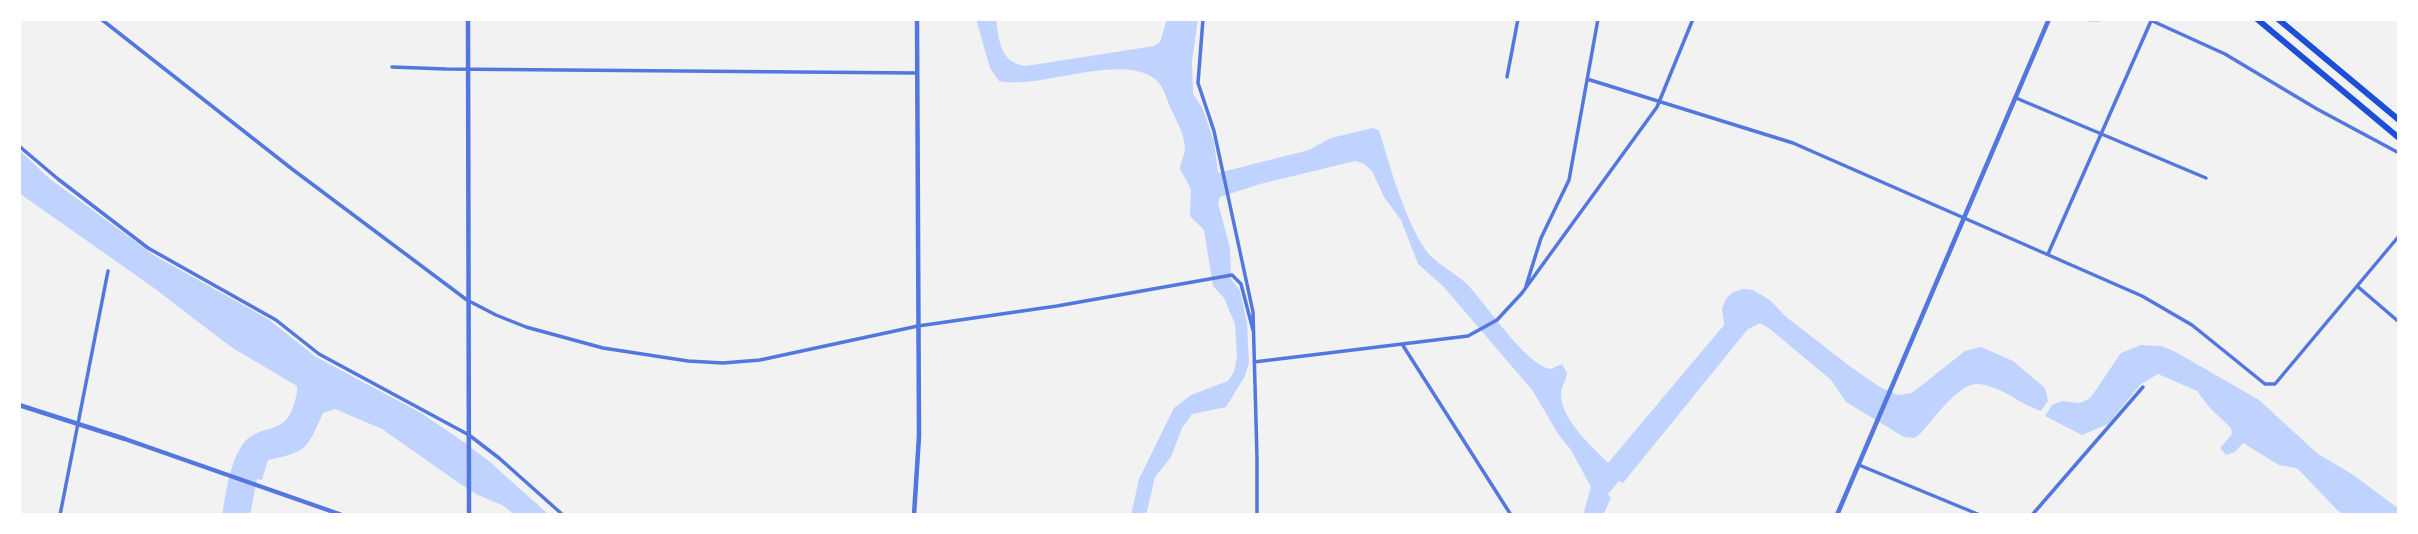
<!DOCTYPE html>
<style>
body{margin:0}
#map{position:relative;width:2418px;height:534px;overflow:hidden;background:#f2f2f2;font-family:"PT Serif",serif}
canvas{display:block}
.frame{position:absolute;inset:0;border:21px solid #fff;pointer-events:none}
</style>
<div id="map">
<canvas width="2418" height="534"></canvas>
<div class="frame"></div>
</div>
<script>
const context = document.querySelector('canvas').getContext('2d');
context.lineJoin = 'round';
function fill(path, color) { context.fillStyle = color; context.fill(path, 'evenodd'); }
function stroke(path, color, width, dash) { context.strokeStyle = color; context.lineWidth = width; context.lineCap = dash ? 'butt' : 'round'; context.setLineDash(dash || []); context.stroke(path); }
fill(new Path2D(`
 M976,19H996C999,41 1000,63 1026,66L1154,46L1160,42L1167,19H1198L1192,61L1193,94L1203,109L1214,142L1218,173L1309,150L1331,138L1373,128L1379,130C1389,164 1405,220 1425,249C1433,262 1454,272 1466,283C1485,302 1526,366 1551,369L1562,364L1567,373C1566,381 1561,387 1561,395C1561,419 1592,447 1608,463L1724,325L1722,308L1726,299L1733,292L1743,289L1753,290L1770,300L1785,316L1852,368L1880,387L1898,395L1912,393L1965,351L1981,347L2013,361L2045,388L2048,401L2041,411C2025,406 2012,395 1997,389C1989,386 1979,382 1971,385C1954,390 1932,421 1920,434L1914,438L1904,437L1846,402L1831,380L1770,329L1760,323L1748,329L1623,483L1619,481L1608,494L1611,498L1603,515H1583L1591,487L1571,450L1558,434L1533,391L1443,286L1418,264L1401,220L1384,197L1372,171L1364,164L1355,161L1260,184L1220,197L1218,203L1230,248L1231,279L1240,291L1247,323L1249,363L1245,376L1226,407L1192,414L1182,428L1171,457L1155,477L1146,515H1131L1139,479L1174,408L1191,395L1228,381L1234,372L1237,357L1235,324L1224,298L1213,286L1204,230L1190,216L1191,189L1180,169C1180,162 1185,155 1185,148C1184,131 1174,117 1168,102C1165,93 1163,86 1155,79C1121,52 1038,90 999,81L990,68Z
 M19,150L50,179L155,256L268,319L316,357L421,413L461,440L490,462L549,515H514L504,506L476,494L456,481L382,429L335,409L323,413C307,449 307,452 268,460L262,480L257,479L250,515H222C226,493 229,466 241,447C256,422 284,437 293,407C295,400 298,393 297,386L231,347L154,288L19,193Z
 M2141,345L2161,346L2174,351L2259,400L2318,454L2352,474L2399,509V515H2345L2337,510L2301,472L2296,468L2279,465L2243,443L2235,452L2226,455L2220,448L2232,434L2231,428L2210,408L2197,391L2158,374L2141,384L2108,424L2082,435L2045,416L2052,405L2062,401L2079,403L2085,401L2091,397L2121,353Z`), '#bfd3fe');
stroke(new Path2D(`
 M101,19L292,169L467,300L496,315L526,327L603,348L688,361L723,363L760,360L918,326L1057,306L1232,275L1241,284L1253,330
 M1203,19L1198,83L1214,131L1253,312L1257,458V515
 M2148,19L2225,54L2317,109L2399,153
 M392,67L446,69L916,73
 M1507,77L1518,19
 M1587,79L1793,143L2142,296L2192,325L2265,384H2275L2399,236
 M2016,98L2206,178
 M19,146L58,179L148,248L276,320L319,354L469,435L499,458L563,515
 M2048,254L2151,21
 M1526,286L1541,238L1569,180L1598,19
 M2357,286L2399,322
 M1402,344L1511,515
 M1254,362L1468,336L1497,320L1522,293L1657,107L1693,19
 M1859,465L1980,515
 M60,515L108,271
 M2032,515L2143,387`), '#5277de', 3.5);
stroke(new Path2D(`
 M468,19L469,515
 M2089,19H2100
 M19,405L125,439L342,515
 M914,515L919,436L917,19
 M1837,515L2049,19`), '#5277de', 4.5);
stroke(new Path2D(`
 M2257,19L2399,138
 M2278,19L2399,120`), '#1d4ed8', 6);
</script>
